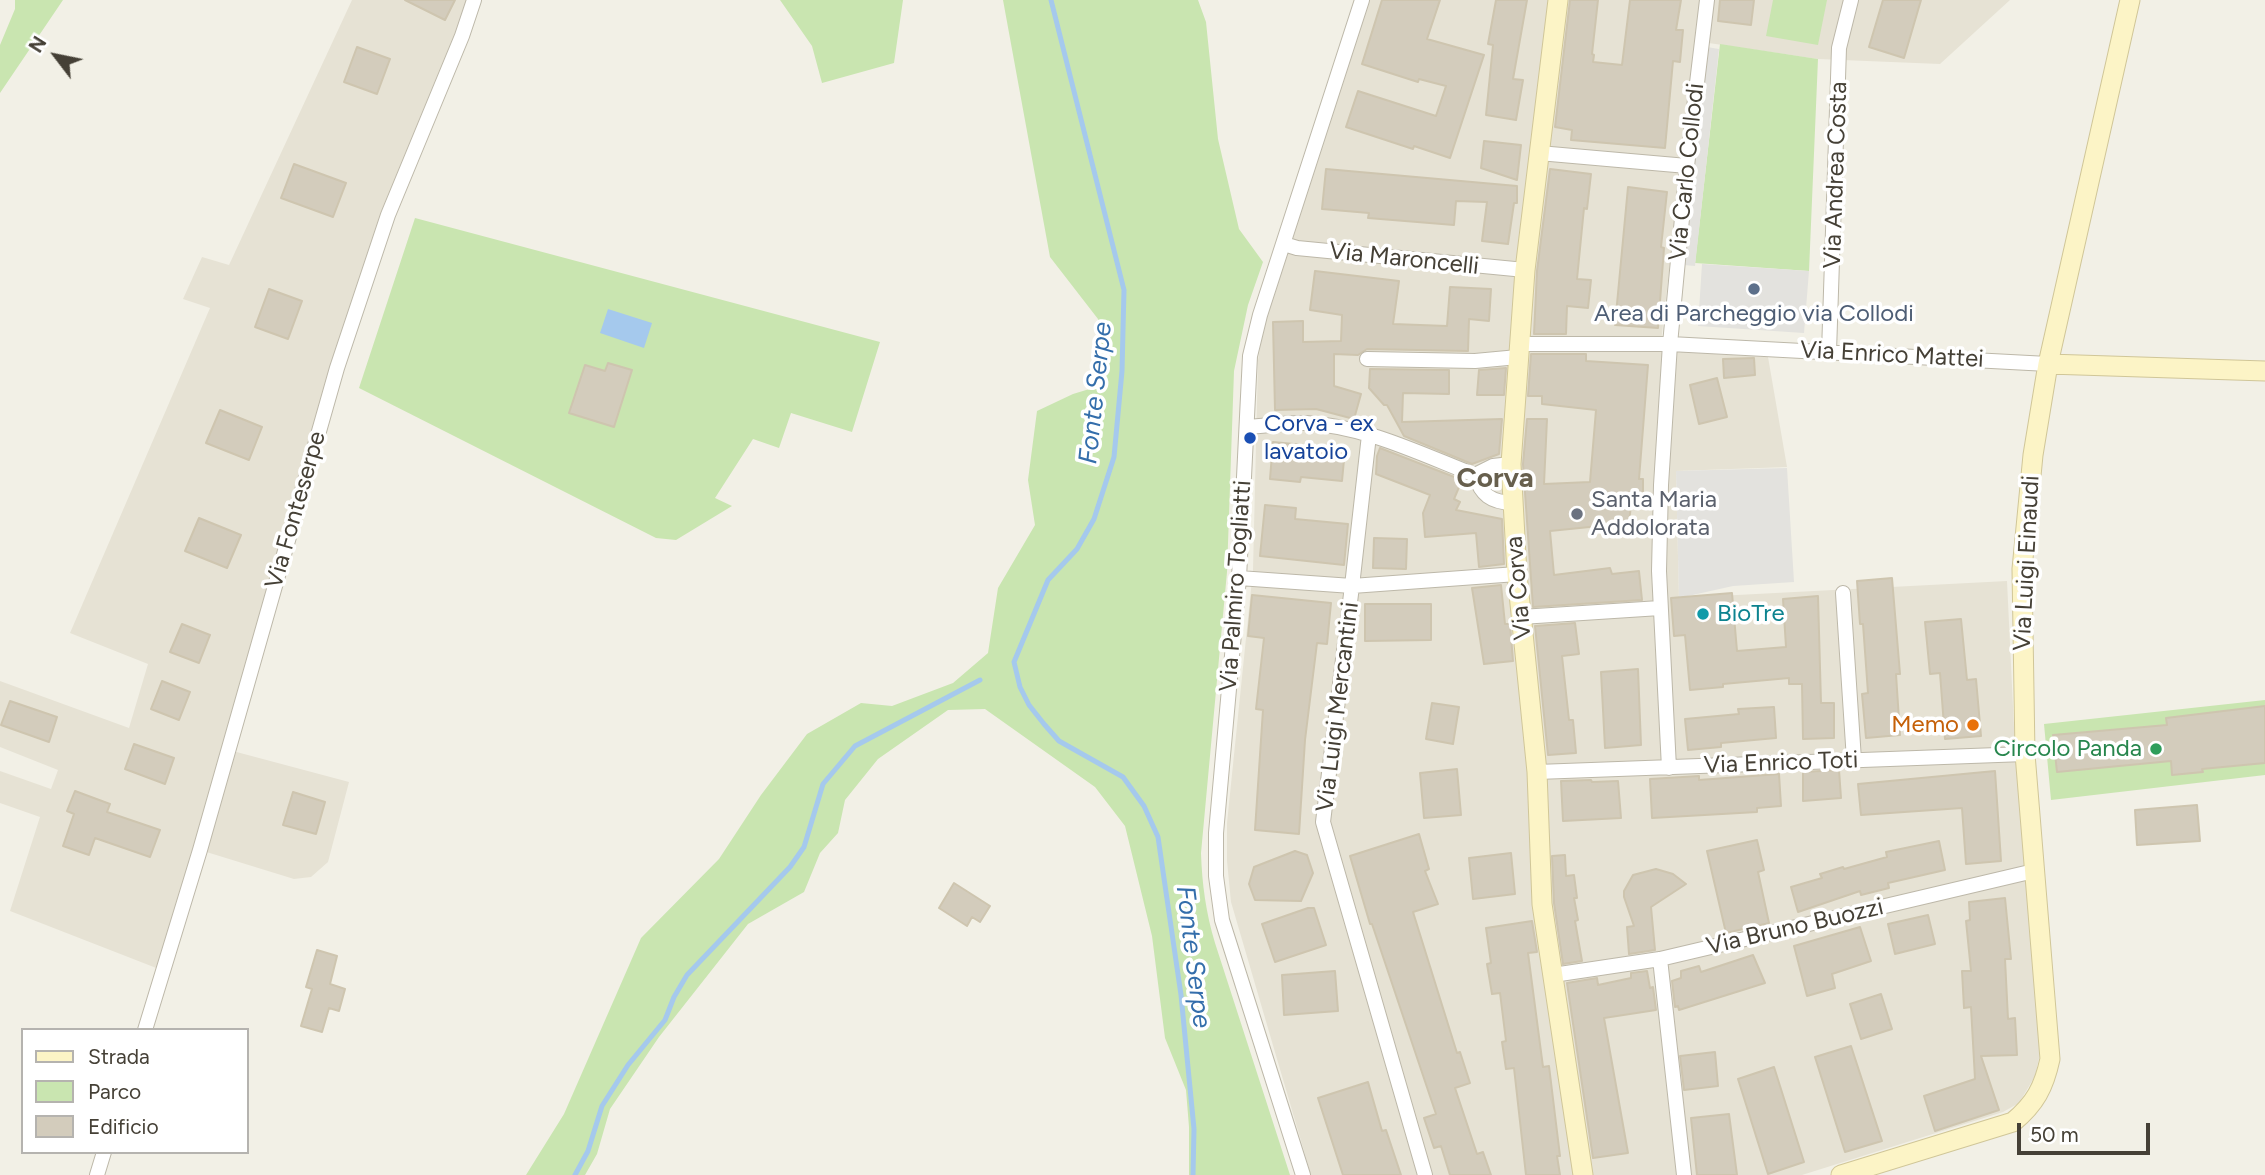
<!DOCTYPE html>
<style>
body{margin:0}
#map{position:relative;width:2265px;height:1175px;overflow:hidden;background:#f2f0e6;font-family:Figtree,sans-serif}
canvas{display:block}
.legend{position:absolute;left:21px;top:1028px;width:228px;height:126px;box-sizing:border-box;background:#fff;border:2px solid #b5b3af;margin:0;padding:9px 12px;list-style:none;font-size:21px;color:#454036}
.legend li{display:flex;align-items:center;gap:14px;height:35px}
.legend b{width:35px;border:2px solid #b5b3af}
.north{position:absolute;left:21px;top:21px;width:70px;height:70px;-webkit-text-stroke:5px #fff;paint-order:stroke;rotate:302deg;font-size:19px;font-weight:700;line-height:28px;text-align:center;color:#454036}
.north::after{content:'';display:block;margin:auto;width:24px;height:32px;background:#454036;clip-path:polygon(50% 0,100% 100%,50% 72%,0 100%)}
.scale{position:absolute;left:2017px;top:1123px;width:133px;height:32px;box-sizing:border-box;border:4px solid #454036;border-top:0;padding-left:9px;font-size:21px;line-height:24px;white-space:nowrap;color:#454036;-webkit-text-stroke:5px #fff;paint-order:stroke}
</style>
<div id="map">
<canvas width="2265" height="1175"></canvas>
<ul class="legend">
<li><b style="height:9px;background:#fcf4c6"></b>Strada</li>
<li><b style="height:19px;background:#c9e5b0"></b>Parco</li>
<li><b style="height:19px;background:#d3ccbc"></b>Edificio</li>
</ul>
<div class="north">N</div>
<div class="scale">50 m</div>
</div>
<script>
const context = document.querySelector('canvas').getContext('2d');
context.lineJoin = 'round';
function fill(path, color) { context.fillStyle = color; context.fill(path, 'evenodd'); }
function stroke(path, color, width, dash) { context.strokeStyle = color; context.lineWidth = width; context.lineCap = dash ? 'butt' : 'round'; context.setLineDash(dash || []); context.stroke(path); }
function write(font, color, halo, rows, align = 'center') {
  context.font = font + ' Figtree,sans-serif'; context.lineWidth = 7; context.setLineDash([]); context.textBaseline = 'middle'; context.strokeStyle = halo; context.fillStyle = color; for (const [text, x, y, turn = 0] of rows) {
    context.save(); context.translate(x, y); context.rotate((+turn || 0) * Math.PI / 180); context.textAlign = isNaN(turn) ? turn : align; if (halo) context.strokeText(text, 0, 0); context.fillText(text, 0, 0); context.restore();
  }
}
fill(new Path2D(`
 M352,0H474L388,215L229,750L349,782L328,862L311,877L294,879L200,850L164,971L10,911L40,817L0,803V771L51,789L58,770L0,747V681L129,728L148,664L70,633L210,308L183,299L202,257L229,265Z
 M1368,0H2010L1940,64L1818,59L1695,41L1660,351L1768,357L1787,467L1676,471L1679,598L2007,581L2015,749L2040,1054L2035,1076L2019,1103L2003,1112L1802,1175H1311L1231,902L1227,861V823L1253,570L1258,360L1264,324Z`), '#e6e2d4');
fill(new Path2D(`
 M15,0H63L0,93V45L15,9Z
 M780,0H903L894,63L822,83L812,46Z
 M1003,0H1198L1206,22L1218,139L1239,229L1263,262L1248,305L1234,371L1227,572L1201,853C1202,884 1206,913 1215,943L1290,1175H1189V1127L1186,1090L1165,1038L1152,936L1125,826L1095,787L985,709L948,710L878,759L845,800L838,833L820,853L804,892L748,924L659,1037L610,1109L597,1154L585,1175H526L564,1114L641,938L719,859L761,795L807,734L861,703L892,706L953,683L988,653L998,588L1035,525L1028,480L1037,411L1073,394L1096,387L1098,319L1050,257Z
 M1773,0H1827L1818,45L1766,36Z
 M1720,44L1818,59L1809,271L1695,263Z
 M415,218L880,342L852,432L791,413L779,448L753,439L715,498L732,506L676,540L656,538L359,388ZM609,363L632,370L570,412L585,365L605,371Z
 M2265,700V775L2051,800L2044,724Z`), '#c9e5b0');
fill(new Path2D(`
 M1707,47L1719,49L1695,266L1683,265Z
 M1702,264L1809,271L1804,333L1698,326Z
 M1787,468L1794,582L1733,586L1679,598L1676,471Z`), '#e3e2de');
fill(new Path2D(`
 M608,309L652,323L644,348L600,333Z`), '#a5c9ed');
stroke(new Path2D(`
 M1051,0L1124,290L1122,371L1114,457L1094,519L1077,549L1048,580L1014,662L1020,687L1029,705L1044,724L1059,741L1123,777L1144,806L1158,837L1181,995L1194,1129L1193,1175
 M575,1175L588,1151L602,1106L628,1065L665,1020L674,997L687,975L790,867L804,847L823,784L855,746L980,680`), '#a5c9ed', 5);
const building = new Path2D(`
 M405,0H455L445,20Z
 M1382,0H1440L1427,39L1484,55L1450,158L1414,146L1413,149L1346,127L1358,91L1436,116L1446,86L1419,79L1418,82L1362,64Z
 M1496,0H1527L1513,79L1523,80L1516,120L1486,115L1493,45L1488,44Z
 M1570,0H1598L1592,54L1594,55L1593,62L1622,65L1630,0H1681L1676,30H1683L1680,62L1673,61L1665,148L1571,140L1572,130L1555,127Z
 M1720,0H1754L1751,25L1718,21Z
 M1883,0H1921L1904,58L1869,47Z
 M357,47L390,59L377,94L344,82Z
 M1484,141L1521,145L1517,180L1481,168Z
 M294,164L346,183L333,217L281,198Z
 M1326,169L1517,186V203H1514L1508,244L1482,241L1487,202L1456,201L1454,225L1368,218L1369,213L1322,209Z
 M1550,169L1591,174L1587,209L1584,208L1577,279L1591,280L1588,308L1567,306L1566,334H1534L1537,271Z
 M1628,187L1667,192L1661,247L1664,248L1658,328L1615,325Z
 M1315,271L1399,281L1393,324L1447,326L1450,287L1491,289L1489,321L1469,319L1468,351L1367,349L1358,355L1334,354V386L1361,394L1354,419L1316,409L1275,410L1273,322L1303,321V342L1341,341L1342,315L1310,310Z
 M269,289L302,301L288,339L255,327Z
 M1531,354H1586V361L1648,365L1639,479H1643V505H1631L1629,523L1550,531L1554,575L1610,568L1612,574L1639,571L1642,600L1533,607L1523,464L1527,419H1547L1544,484L1590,482L1596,410L1542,404V396H1528Z
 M1754,358L1755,375L1724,378L1723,359Z
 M608,363L632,370L614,427L569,413L585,365L605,371Z
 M1506,368L1504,395H1477L1479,370Z
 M1370,369L1449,370V394L1403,393L1402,422L1502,419L1499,454L1472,464L1404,436L1387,405H1384L1369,388Z
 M1717,378L1727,417L1699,424L1690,385Z
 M220,410L262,427L249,460L206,443Z
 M1273,442L1345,449L1342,481L1301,477L1300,482L1270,479Z
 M1380,448L1462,480L1454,499L1460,502L1456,510L1502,519L1504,564L1479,567L1476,533L1425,537L1423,513L1430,495L1376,474L1377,456Z
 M1265,505L1296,508L1295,519L1348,524L1344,565L1260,556Z
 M199,518L241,535L227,568L185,551Z
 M1374,538L1407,539L1406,569L1373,568Z
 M1892,578L1900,674H1896L1900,735L1866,738L1862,694L1868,693L1863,624H1860L1857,581Z
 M1501,585L1505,624H1510L1513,661L1484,664L1472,588Z
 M1732,593L1737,651L1786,647L1783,599L1818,596L1821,703H1834V738L1803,739L1802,684H1789V678L1723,684V687L1690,690L1685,635L1674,636L1671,598Z
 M1252,595L1331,603L1327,644L1317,643L1305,740L1299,834L1255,830L1263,710L1256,709L1264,638L1248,636Z
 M1365,604H1431V640L1365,641Z
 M1961,619L1967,680L1976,679L1981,736L1945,739L1940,673L1930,674L1925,622Z
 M1575,623L1579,654L1562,656L1569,720H1573L1576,753L1548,755L1535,626Z
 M182,624L210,635L199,663L170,652Z
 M1638,669L1641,745L1605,748L1601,672Z
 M162,681L190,692L179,720L151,709Z
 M10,701L57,717L49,742L1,725Z
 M1432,703L1459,707L1453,744L1426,739Z
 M2265,706V763L2202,769L2203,772L2172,775L2171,761L2057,772L2053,735L2167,725L2166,718Z
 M1774,707L1776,738L1721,743V747L1688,750L1685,719L1739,714L1738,709Z
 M134,744L174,758L165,784L125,769Z
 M1457,769L1461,815L1424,818L1420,773Z
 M1839,770L1841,798L1803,801V772Z
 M1995,771L2001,861L1966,864L1962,808L1861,815L1858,784Z
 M1779,774L1781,806L1757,808V812L1652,818L1650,779L1699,776V780Z
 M1591,780L1592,782L1618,781L1621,818L1563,821L1561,781Z
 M75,791L110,804L107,812L160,830L150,857L95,838L89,855L63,846L74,814L67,811Z
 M293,792L325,802L316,834L283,825Z
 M2197,805L2200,841L2137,845L2135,810Z
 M1419,834L1429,869L1425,871L1438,904L1413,912L1457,1053L1460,1052L1470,1083L1455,1088L1477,1154L1483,1152L1491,1175H1450L1441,1146L1434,1148L1424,1118L1436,1114L1372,924H1370L1350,856Z
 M1757,840L1764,870L1758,872L1769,923L1726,933L1707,851Z
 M1939,841L1945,870L1888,883L1889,888L1861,895L1860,891L1798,912L1791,887L1822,878L1820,874L1843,867L1844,869L1887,857L1886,852Z
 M1295,851L1307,855L1313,873L1301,901L1255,900L1249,884L1254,867Z
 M1511,853L1515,894L1473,899L1469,858Z
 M1565,855L1566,876L1574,875L1577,898H1574L1578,920L1575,921L1582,961L1563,964L1554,903L1552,856Z
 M1656,869L1673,874L1686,884L1651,907L1655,950L1629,954L1627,927L1634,926L1624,897V891L1633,875Z
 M954,883L990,906L980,922L972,917L967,926L939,908Z
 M2005,898L2011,959H2005L2008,1019L2015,1018L2017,1055L1981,1056L1999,1110L1935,1131L1924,1096L1975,1079L1971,1007L1964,1008L1962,971H1971L1966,921L1970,920L1969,902Z
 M1308,908H1314L1326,945L1275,962L1262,924Z
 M1928,915L1935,944L1895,954L1888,924Z
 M1532,921L1537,952L1528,953L1543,1067L1549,1066L1560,1156H1557L1560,1175H1526L1514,1068L1506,1069L1502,1042L1506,1041L1500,993L1492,994L1487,964L1491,963L1486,928Z
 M1860,927L1871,961L1832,974L1835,988L1807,996L1794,946Z
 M317,950L337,956L330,984L345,989L339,1011L329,1008L322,1032L301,1026L312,989L306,987Z
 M1753,955L1765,983L1679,1010L1678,1006L1675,1007L1672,981L1681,978V971L1699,966L1701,972Z
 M1335,971L1338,1011L1284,1015L1282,975Z
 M1647,971L1650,988L1653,987L1656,1010L1604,1018L1628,1153L1593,1158L1567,983L1597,978L1598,985L1631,978V973Z
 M1881,994L1892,1029L1861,1039L1850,1004Z
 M1851,1046L1882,1141L1845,1152L1815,1057Z
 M1715,1052L1718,1086L1684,1090L1680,1056Z
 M1774,1067L1804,1162L1768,1174L1738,1079Z
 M1368,1082L1382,1131L1386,1130L1401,1175H1343L1318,1098Z
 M1729,1114L1737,1175H1697L1691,1118Z`);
fill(building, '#d3ccbc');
stroke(building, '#cec5af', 2);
const street = new Path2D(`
 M1539,153L1687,166
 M1284,244L1297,248L1525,270
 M1519,344H1670L2048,364
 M1829,352L1839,48L1851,0
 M1367,359L1475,361L1518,357
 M1247,427C1267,426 1287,422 1306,423C1365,426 1421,454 1475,475
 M1369,435L1352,586L1323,822L1425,1175
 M1475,475C1481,495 1491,502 1512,503
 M1475,475L1493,466L1511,464
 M1239,578L1352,586L1517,574
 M1843,593L1854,760
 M1521,617L1660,608
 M1669,768L1659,571L1661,485L1670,344L1687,166L1707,0
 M1537,772L2025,754
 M1660,959L1684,1175
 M1553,975L1660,959L2034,871
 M145,1030L200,850L337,368L388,215L462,36L474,0
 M97,1175L104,1152
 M1303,1175L1222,920L1216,876V833L1239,578L1250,356L1260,315L1362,0`);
const secondary = new Path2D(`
 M1558,0L1525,270L1511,464L1517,574L1537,772L1542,904L1583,1175
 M2048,364L2265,371
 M1841,1175L2013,1122C2035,1104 2044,1087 2050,1059L2025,754L2022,569L2033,455L2048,364L2130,0`);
stroke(street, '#bdb8a9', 16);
stroke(secondary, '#d0c698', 21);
stroke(street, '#fff', 14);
stroke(secondary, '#fcf4c6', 19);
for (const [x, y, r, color] of [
 [1754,289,7,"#5c6f8a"],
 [1250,438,7,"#1a4fb4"],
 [1577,514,7,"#6b7280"],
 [1703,614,7,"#0f9aa8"],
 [1973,725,7,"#e8710a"],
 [2156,749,7,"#2e9e5b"]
]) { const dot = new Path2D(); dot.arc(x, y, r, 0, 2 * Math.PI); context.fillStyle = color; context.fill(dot); stroke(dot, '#fff', 2.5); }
write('24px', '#454036', '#fff', [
 ["Via Carlo Collodi",1687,172,-84],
 ["Via Andrea Costa",1836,175,-88],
 ["Via Maroncelli",1404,259,6],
 ["Via Enrico Mattei",1892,355,3],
 ["Via Fonteserpe",296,510,-74],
 ["Via Luigi Einaudi",2027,563,-87],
 ["Via Palmiro Togliatti",1236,586,-86],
 ["Via Corva",1519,588,-95],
 ["Via Luigi Mercantini",1338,707,-83],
 ["Via Enrico Toti",1781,763,-2],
 ["Via Bruno Buozzi",1795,927,-13]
]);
write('24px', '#4e5e75', '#fff', [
 ["Area di Parcheggio via Collodi",1754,314]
]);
write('24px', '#164399', '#fff', [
 ["Corva - ex",1264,424],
 ["lavatoio",1264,452]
], 'left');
write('24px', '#5b616d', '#fff', [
 ["Santa Maria",1591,500],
 ["Addolorata",1591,528]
], 'left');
write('24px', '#0d838f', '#fff', [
 ["BioTre",1717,614]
], 'left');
write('24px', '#c56008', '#fff', [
 ["Memo",1959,725]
], 'right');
write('24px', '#27864d', '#fff', [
 ["Circolo Panda",2142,749]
], 'right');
write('italic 26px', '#346eab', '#fff', [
 ["Fonte Serpe",1096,393,-84],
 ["Fonte Serpe",1193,957,83]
]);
write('bold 28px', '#675f4d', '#fff', [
 ["Corva",1495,479]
]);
</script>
